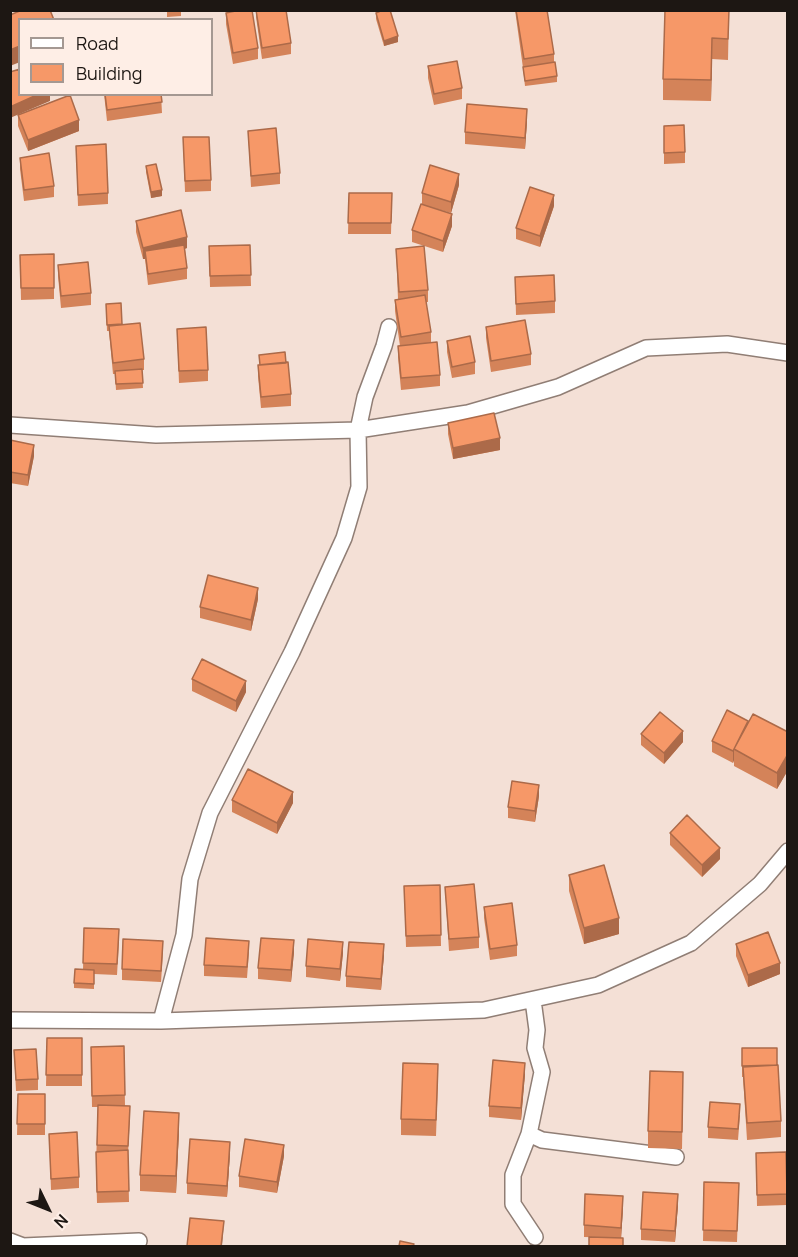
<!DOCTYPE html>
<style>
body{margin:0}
#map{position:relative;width:798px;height:1257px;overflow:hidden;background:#f4e0d6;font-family:Manrope,sans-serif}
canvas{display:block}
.frame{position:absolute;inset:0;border:12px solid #1d1713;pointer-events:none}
.legend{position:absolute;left:18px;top:18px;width:195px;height:78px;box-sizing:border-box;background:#feeee6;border:2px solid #a49892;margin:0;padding:8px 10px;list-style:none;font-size:18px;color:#1d1713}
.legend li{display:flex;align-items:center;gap:12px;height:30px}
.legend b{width:30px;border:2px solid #a49892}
.north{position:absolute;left:18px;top:1179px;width:60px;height:60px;-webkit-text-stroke:4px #feeee6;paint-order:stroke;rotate:133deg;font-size:16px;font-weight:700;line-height:24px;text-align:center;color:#1d1713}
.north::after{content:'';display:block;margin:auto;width:21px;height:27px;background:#1d1713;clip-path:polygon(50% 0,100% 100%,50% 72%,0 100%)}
</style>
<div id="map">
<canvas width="798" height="1257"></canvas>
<div class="frame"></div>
<ul class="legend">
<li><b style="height:8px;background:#fff"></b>Road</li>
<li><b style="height:16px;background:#f69868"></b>Building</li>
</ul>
<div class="north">N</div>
</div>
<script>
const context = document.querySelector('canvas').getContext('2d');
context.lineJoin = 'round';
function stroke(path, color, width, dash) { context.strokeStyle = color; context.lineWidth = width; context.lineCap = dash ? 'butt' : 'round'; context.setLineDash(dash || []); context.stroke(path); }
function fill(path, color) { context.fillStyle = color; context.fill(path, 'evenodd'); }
const minor = new Path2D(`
 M10,425L156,435L358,430L468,413L558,387L646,348L727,344L788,353
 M533,1000L537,1030L535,1048L542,1072L529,1134L513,1175V1204L535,1237
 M10,1020L161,1021L484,1010L598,985L691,943L760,884L788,851
 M161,1021L184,935L190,879L210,813L292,652L344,538L359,487L358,430L365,397L384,346L389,327
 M529,1134L542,1140L676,1157
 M10,1241L23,1246L139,1241`);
stroke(minor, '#907e75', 18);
stroke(minor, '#fff', 15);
fill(new Path2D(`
 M167,10H181V16L167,17Z
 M256,10H286L291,43V54L262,59L256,17Z
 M515,10H547L554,54V62L557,76V82L525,86L523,68Z
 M729,10L728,60L712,59L711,101L663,100V79Z
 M226,13L258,48V59L233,64L226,24Z
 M376,13L398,42L384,46L376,19Z
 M428,66L462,88V99L434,105L428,78Z
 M104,94H161L162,113L107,121Z
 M18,115L79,131L28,151L18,126Z
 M527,121L525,149L465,144V132Z
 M664,126L685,152V163L664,164Z
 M248,131L280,173V184L251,187Z
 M183,137L211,180V191L185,192Z
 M76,146L108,193V204L78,206Z
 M20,158L54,186V197L24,201L20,169Z
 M146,166L162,196L151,198L146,172Z
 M459,185L451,213L430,207L452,226L443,252L412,242V230L422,204V193Z
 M349,193H392L391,234H348Z
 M554,206L540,247L516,239V228Z
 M136,221L187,248L185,249L187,268V279L148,285L145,259H143L136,232Z
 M250,245L251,286L210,287L209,246Z
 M396,249L428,290V302H426L431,332V343L440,375V386L401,390L398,357V346H400L395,311V300L398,299Z
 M54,254V299L21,300L20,255Z
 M58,265L91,293V305L61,308L58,276Z
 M515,277L555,301V313L516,315Z
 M106,304L122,325L144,359V370H142L143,388L116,390L115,374H113L109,331H107Z
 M486,327L531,354V365L491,372L486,338Z
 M177,329L208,370V381L179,383Z
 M447,341L475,362V374L452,378L447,352Z
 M259,355L291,394V406L261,408L258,376V365H260Z
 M448,423L500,450L453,459L448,434Z
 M10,440L34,456L28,486L10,483Z
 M258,599L251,631L200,618V607Z
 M192,679L246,692L236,712L192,691Z
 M748,724L788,732V770L777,789L734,766V760L733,763L712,752V741Z
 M641,734L683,742L664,764L641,745Z
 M539,796L535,822L508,818V807Z
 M232,800L293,803L277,834L232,812Z
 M670,833L720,859L702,877L670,845Z
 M569,875L619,934L584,944L569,891Z
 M440,885L441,946L406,947L404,886Z
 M445,887L479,937V948L449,951Z
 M484,907L517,945V956L490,960L484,918Z
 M84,928L119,941L117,975L94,974V989L74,988V983L83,970Z
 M736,944L780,974L748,987L736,956Z
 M163,952L161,982L122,980V969Z
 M249,952L247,978L204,976V965Z
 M294,952L291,982L258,979V968Z
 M343,953L340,981L306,977V966Z
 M384,955L381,990L346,987V976Z
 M47,1038H82V1086H46Z
 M124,1046L125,1106L130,1117L128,1154L129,1202L97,1203L96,1163L98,1107H92L91,1047Z
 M742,1048L777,1065L781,1121V1137L747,1140L743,1077H742Z
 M14,1050L38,1079V1090L16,1091Z
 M525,1074L521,1120L489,1117V1106Z
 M438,1080L436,1136L401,1135V1119Z
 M683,1088L682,1149L648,1148V1131Z
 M18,1094H45V1135H17Z
 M740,1115L738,1140L708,1138V1127Z
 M179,1130L176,1193L140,1191V1175Z
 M49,1134L79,1177V1188L51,1190Z
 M786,1152L787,1205L757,1206L756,1153Z
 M230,1153L227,1197L187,1194V1183Z
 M284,1156L277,1193L239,1187V1176Z
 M704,1182L739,1183L737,1242L703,1241Z
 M678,1205L675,1242L641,1240V1229Z
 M623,1207L621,1238L584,1237V1225Z`), '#d48359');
fill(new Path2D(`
 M398,36V42L384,46V41Z
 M712,38V59L711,101V80Z
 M20,46V62L10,66V50Z
 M39,94H50V101L10,118V107Z
 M527,109V121L525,149V138Z
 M79,120V131L28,151V140Z
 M459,174V185L451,213V202Z
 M162,190V196L151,198V192Z
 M554,195V206L540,247V236Z
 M452,214V226L443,252V241Z
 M187,237V248L146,258L145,251V259H143V248Z
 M500,438V450L453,459V448Z
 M34,445V456L28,486V475Z
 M258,588V599L251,631V620Z
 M246,681V692L236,712V701Z
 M748,721V732L734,749V760L733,763V751Z
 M683,731V742L664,764V753Z
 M788,754V770L777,789V773Z
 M539,785V796L535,822V811Z
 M293,792V803L277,834V823Z
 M720,848V859L702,877V865Z
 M619,918V934L584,944V928Z
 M294,940V952L291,982V970Z
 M343,942V953L340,981V969Z
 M384,944V955L381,990V979Z
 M780,963V974L748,987V975Z
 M525,1063V1074L521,1120V1108Z
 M179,1113V1130L176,1193V1176Z
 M230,1142V1153L227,1197V1186Z
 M284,1145V1156L277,1193V1182Z
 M678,1194V1205L675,1242V1231Z
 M623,1196V1207L621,1239V1228Z
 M224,1221L222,1246H221Z`), '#ac6a49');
const building = new Path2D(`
 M22,10H50L54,20H20V46L10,50V15Z
 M240,10H252L258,48L233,53L226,13Z
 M256,10H286L291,43L262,48Z
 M383,10H390L398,36L384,41L376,13Z
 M516,10H547L554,54L524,59Z
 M665,10H729L728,39L712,38L711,80L663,79Z
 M457,61L462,88L434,94L428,66Z
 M555,62L557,76L525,81L523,67Z
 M20,69V94H39L10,107V72Z
 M105,94H161L162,102L107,110Z
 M70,95L79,120L28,140L18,115Z
 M467,104L527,109L525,138L465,132Z
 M684,125L685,152L664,153V126Z
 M276,128L280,173L251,176L248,131Z
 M183,137H209L211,180L185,181Z
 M106,144L108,193L78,195L76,146Z
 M49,153L54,186L24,190L20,158Z
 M156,164L162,190L151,192L146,166Z
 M430,165L459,174L451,202L422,193Z
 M530,187L554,195L540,236L516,228Z
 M349,193H392L391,223H348Z
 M421,204L452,214L443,241L412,230Z
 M181,210L187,237L143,248L136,221Z
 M184,245L187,268L148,274L145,251Z
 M250,245L251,275L210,276L209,246Z
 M424,246L428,290L399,292L396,249Z
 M54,254V288H21L20,255Z
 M88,262L91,293L61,296L58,265Z
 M554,275L555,301L516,304L515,277Z
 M425,295L431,332L401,337L395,300Z
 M121,303L122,324L107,325L106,304Z
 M525,320L531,354L491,361L486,327Z
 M140,323L144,359L113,363L109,326Z
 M206,327L208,370L179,371L177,329Z
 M470,336L475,362L452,367L447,341Z
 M437,342L440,375L401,378L398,346Z
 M285,352L286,363L260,365L259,355Z
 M288,362L291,394L261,397L258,365Z
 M142,369L143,383L116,384L115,371Z
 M494,413L500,438L453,448L448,423Z
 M10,440L34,445L28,475L10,472Z
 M208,575L258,588L251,620L200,607Z
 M202,659L246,681L236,701L192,679Z
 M727,710L748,721L733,751L712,741Z
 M660,712L683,731L664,753L641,734Z
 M753,714L788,732V754L777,773L734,749Z
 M248,769L293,792L277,823L232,800Z
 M512,781L539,785L535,811L508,807Z
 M687,815L720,848L702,865L670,833Z
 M604,865L619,918L584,928L569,875Z
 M474,884L479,937L449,939L445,887Z
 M440,885L441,935L406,936L404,886Z
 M512,903L517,945L490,949L484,907Z
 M84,928L119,929L117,964L83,963Z
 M768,932L780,963L748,975L736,944Z
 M206,938L249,941L247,967L204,965Z
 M261,938L294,940L291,970L258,968Z
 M123,939L163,941L161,971L122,969Z
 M308,939L343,942L340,969L306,966Z
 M349,942L384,944L381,979L346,976Z
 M75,969L94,970V984L74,983Z
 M47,1038H82V1075H46Z
 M124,1046L125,1095L92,1096L91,1047Z
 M742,1048H777V1065L742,1066Z
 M36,1049L38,1079L16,1080L14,1050Z
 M493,1060L525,1063L521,1108L489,1106Z
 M403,1063L438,1064L436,1120L401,1119Z
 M778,1065L781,1121L747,1123L743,1067Z
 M650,1071L683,1072L682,1132L648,1131Z
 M18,1094H45V1124H17Z
 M710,1102L740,1104L738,1129L708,1127Z
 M98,1105L130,1106L128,1146L97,1145Z
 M144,1111L179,1113L176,1176L140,1175Z
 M77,1132L79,1177L51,1179L49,1134Z
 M190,1139L230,1142L227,1186L187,1183Z
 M245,1139L284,1145L277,1182L239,1176Z
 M128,1150L129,1191L97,1192L96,1152Z
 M786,1152L787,1194L757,1195L756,1153Z
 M704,1182L739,1183L737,1231L703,1230Z
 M643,1192L678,1194L675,1231L641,1229Z
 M585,1194L623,1196L621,1228L584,1225Z
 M190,1218L224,1221L221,1246H187Z
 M589,1237L623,1238V1246H589Z
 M400,1241L414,1244L413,1246H399Z`);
fill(building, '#f69868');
stroke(building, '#ac6a49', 1.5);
</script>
